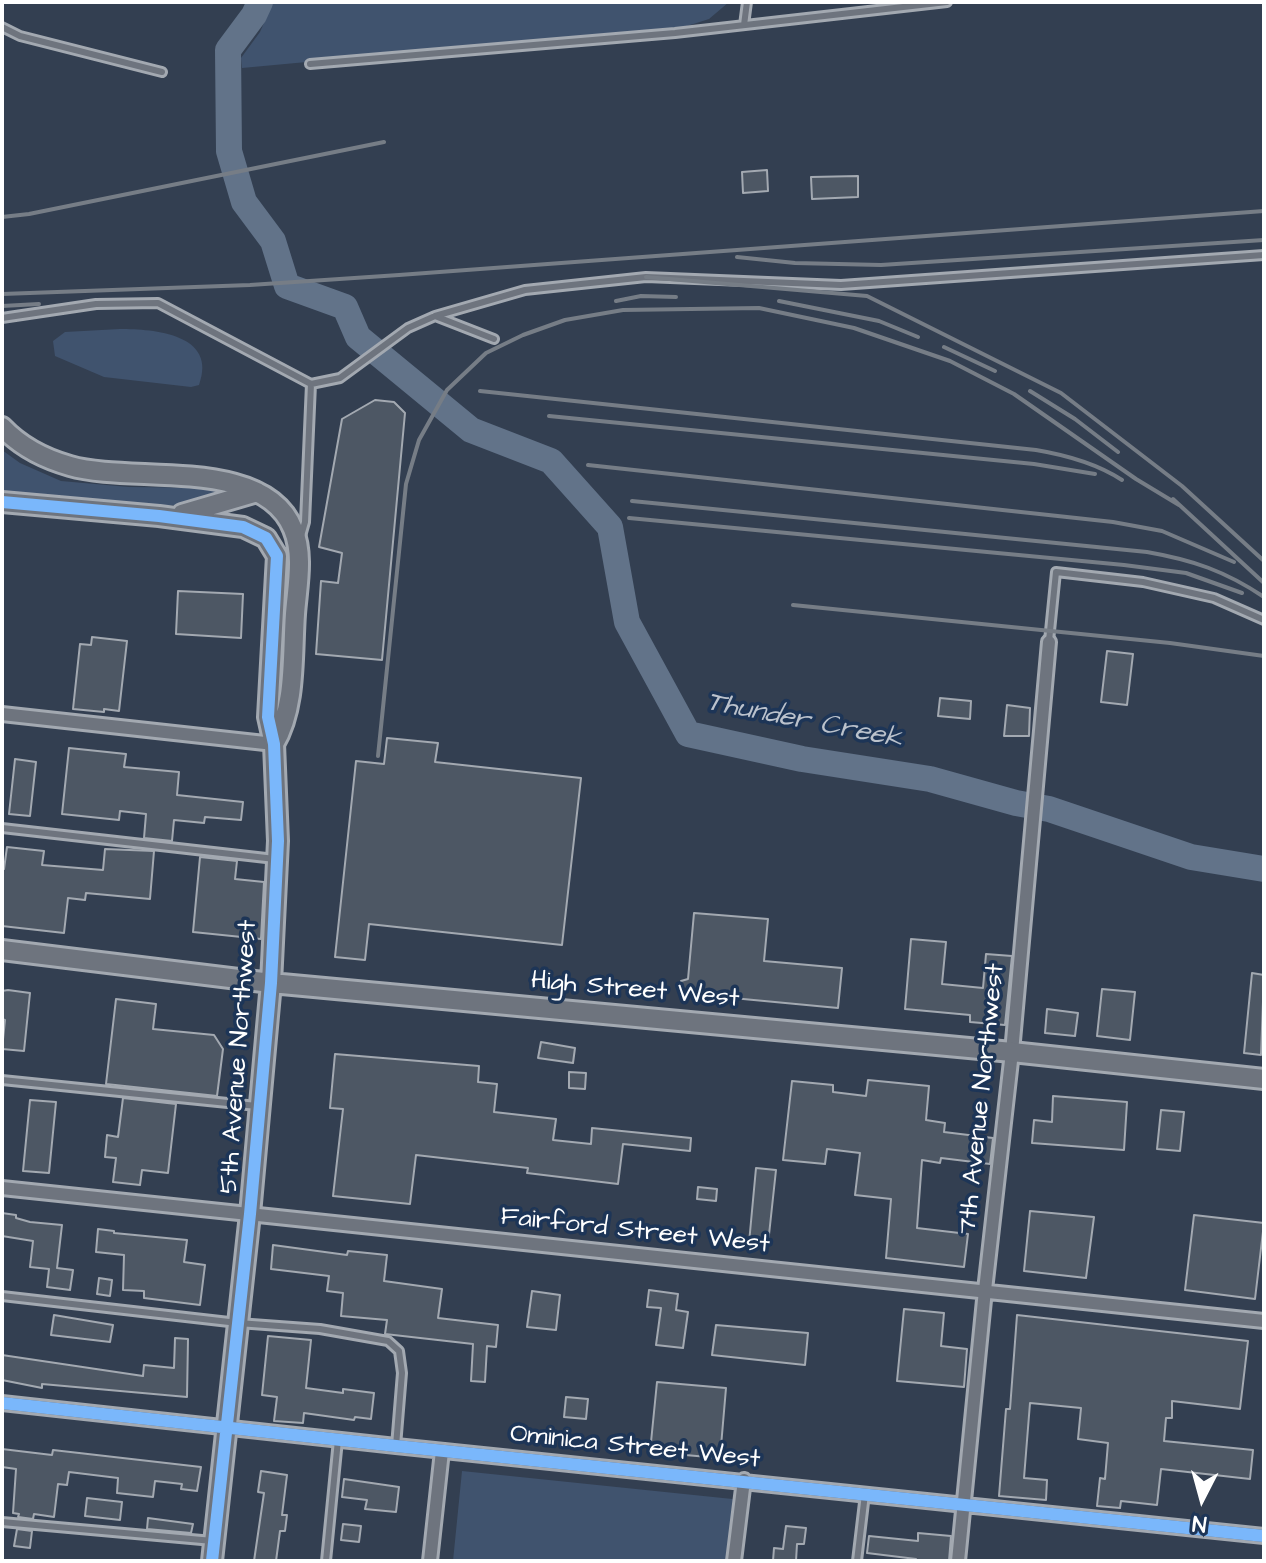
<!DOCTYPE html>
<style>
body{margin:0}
#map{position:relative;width:1266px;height:1563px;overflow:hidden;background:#333f51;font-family:"Architects Daughter",sans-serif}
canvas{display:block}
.frame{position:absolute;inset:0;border:4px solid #fff;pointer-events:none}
.north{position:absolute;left:1162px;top:1459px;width:80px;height:80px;-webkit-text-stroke:6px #1d3557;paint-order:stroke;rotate:186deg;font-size:22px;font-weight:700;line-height:32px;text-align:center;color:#fff}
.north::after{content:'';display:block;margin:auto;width:28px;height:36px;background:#fff;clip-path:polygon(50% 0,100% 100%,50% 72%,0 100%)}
</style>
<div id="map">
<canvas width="1266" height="1563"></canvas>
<div class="frame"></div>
<div class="north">N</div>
</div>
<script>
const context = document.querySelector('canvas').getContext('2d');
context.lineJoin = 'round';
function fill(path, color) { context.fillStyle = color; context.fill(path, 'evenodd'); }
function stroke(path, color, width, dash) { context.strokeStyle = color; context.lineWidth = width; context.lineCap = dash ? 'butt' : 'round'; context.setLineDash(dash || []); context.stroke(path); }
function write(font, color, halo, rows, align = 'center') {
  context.font = font + ' "Architects Daughter",sans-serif'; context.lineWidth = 7; context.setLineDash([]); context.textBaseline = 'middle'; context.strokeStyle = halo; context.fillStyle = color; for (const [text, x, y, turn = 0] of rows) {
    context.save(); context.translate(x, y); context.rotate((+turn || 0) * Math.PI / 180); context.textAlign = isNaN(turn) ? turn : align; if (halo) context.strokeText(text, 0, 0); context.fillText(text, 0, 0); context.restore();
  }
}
fill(new Path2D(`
 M273,2H729L709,19L684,27L242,68L241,58L260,32Z
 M120,329C154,329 218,334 199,385L191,387L104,377L55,356L53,341L65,332Z
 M2,450L20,463L61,481L129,487L224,488C175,524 60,499 2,491Z
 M462,1471L742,1500L736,1561H453Z`), '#40536e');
stroke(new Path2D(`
 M260,2L254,15L228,50L229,151L244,202L273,241L287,286L345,307L358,337L471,430L551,461L610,527L627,622L688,734L802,759L930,779L1016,803L1049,809L1191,857L1264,869`), '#627389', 26);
const building = new Path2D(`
 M767,170L768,191L743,193L742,172Z
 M858,176V197L812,199L811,177Z
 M375,400L394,402L405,413L382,660L316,654L321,581L338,583L342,553L319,547L342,419Z
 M178,591L243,594L241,638L176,634Z
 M92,637L127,641L119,711L104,709V712L73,709L80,644L91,645Z
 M1107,651L1133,654L1127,705L1101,702Z
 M940,698L971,701L970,719L938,716Z
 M1007,705L1030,708L1029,736H1004Z
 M387,738L438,743L435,762L581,778L562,945L369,924L365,960L335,957L356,761L384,764Z
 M69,748L126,754L124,767L179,772L177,795L243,802L241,820L205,817L204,823L174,820L172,841L144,838L146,814L120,811L119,820L62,814Z
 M15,759L36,762L30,816L9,814Z
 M7,847L44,851L42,865L103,870L105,849L154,851L150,899L86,893L85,900L68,898L64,933L2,926V869H4Z
 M200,857L237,861L235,879L264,882L261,939L193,932Z
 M694,913L768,919L764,961L842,968L838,1008L680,993L681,981L688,979Z
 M911,939L946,942L942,984L983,988L986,954L1012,956L1005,1025L970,1022V1015L905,1009Z
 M1252,973L1264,975L1261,1055L1244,1053Z
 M1102,989L1135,992L1130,1040L1097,1036Z
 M8,990L30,993L24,1051L2,1049L5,1020L2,1019V991Z
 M116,999L156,1004L153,1029L214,1035L223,1049L217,1096L106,1084Z
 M1047,1009L1078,1013L1075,1036L1045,1033Z
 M541,1042L575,1048L573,1063L538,1058Z
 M335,1054L479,1066L478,1082L497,1084L494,1112L556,1119L553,1140L591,1144L592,1128L691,1138L690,1151L623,1144L618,1184L527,1173L528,1168L416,1155L410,1204L333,1196L343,1109L330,1108Z
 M569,1072L586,1073L585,1089L569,1088Z
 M868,1080L929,1086L926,1120L945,1123L944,1132L993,1138L990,1164L941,1158L940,1163L922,1160L917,1228L968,1234L964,1267L886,1258L891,1199L855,1195L860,1153L827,1149L825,1164L783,1160L792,1081L833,1085V1092L866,1096Z
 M1053,1096L1127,1102L1124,1150L1032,1143L1034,1120L1052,1122Z
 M123,1098L176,1104L168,1173L142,1170L140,1185L113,1182L116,1158L105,1157L107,1135L118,1137Z
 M30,1100L56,1102L49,1173L23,1171Z
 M1161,1110L1184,1112L1180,1151L1157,1149Z
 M756,1168L776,1170L768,1244L749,1243Z
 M698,1187L717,1189L716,1201L697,1199Z
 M1030,1211L1094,1217L1086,1278L1024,1271Z
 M2,1213L16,1215V1218L30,1222L62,1225L57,1268L73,1270L70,1290L47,1287L49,1269L30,1267L33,1241L2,1236Z
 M1194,1215L1264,1223L1255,1299L1185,1290Z
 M98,1229L114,1231V1233L187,1240L184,1262L205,1265L200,1305L144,1298V1291L123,1290L124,1255L96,1252Z
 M273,1245L347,1255L348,1251L387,1255L384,1281L442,1289L438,1318L498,1325L496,1347L487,1346L485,1382L471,1381L473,1344L385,1334L387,1320L341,1316L343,1293L327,1291L329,1276L271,1269Z
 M99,1278L112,1280L110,1296L97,1294Z
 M649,1290L678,1294L676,1310L688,1312L683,1348L656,1345L661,1308L647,1307Z
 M532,1291L560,1295L556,1330L527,1327Z
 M904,1309L944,1313L941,1346L967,1349L964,1387L897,1381Z
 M54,1315L113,1325L110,1342L51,1335Z
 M1017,1315L1248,1341L1240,1409L1172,1401V1418H1166L1164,1441L1253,1450L1250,1479L1161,1469L1157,1505L1121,1501L1120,1508L1097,1506L1100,1478L1105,1479L1108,1443L1078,1439L1081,1408L1030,1403L1024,1478L1047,1480L1046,1500L999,1496L1006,1409H1010Z
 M716,1325L808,1333L805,1365L712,1355Z
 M268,1336L311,1340L306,1388L343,1393V1389L374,1393L371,1419L355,1417L354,1420L304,1413L303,1423L274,1421L277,1397L262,1395Z
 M175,1338L188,1339L187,1397L42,1384V1388L2,1380V1355L143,1376L144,1365L174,1368Z
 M657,1382L726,1388L720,1458L650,1452Z
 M566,1397L588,1399L586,1419L564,1417Z
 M2,1449L52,1455L53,1450L201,1467L197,1491L181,1489L182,1484L155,1481L153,1497L117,1493L118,1478L69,1472L67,1485L58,1484L54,1517L34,1514L33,1519L18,1517L19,1514L13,1513L16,1469L2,1467Z
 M261,1471L287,1475L282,1515H287L285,1531H280L276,1561H254L264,1493L258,1492Z
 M344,1479L399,1487L396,1512L365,1509L367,1500L342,1497Z
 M87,1498L122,1502L120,1520L85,1516Z
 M148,1518L193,1524L191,1533L147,1529Z
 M343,1524L361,1526L359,1542L341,1540Z
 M786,1526L806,1528L804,1544H797L796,1561H773L774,1548L783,1549Z
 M17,1529L32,1531L30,1548L14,1546Z
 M918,1533L951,1536L949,1561H916V1559L867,1553L869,1536L918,1541Z`);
fill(building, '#4d5764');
stroke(building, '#a3a9b1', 2);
const lane = new Path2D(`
 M744,25L747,2
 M2,27L20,36L162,72
 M310,64L675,33L947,2
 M435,316L494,339
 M2,318L96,304L158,303L311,384L340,378L408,328L435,316L525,290L646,277L841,285L1264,255
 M301,536L305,522L311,384
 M1049,641L1056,572L1143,582L1214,598L1264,620
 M2,828L275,859
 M2,1080L257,1106
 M2,1296L238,1323L320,1329L388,1341L399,1351L402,1373L396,1446
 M2,1522L213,1541
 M326,1561L338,1440
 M857,1561L865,1494`);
const street = new Path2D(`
 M2,714L274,744
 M2,1188L1264,1321
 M2,1403L396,1446L1264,1536
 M430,1561L442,1451
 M734,1561L744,1480
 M958,1561L985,1290L1012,1052L1049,642`);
const secondary = new Path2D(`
 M2,427C20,446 45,459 70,466C132,484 264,456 293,529C304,555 297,587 295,614C292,656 296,707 274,744
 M2,502L159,516L243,527L266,538L277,556L268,717L274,744L278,841L271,983L250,1214L212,1561
 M182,514L257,492
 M2,950L271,983L1012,1052L1264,1079`);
stroke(lane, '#a3a9b1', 12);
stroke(street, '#a3a9b1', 18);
stroke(secondary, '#a3a9b1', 24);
stroke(lane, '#6e747e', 6);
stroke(street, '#6e747e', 12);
stroke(secondary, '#6e747e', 18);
stroke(new Path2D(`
 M2,217L29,214L384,142
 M737,257L795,263L881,265L1264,240
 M646,277L867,296L1061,393L1182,486L1264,561
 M2,294L250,285L399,275L1264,211
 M616,301L641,296L676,297
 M779,301L879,321L918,337
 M2,306L39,304
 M944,347L995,371
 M480,391L1036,450C1066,455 1096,463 1122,480
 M1030,391L1075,419L1118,452
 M549,416L1034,464L1095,474
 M588,465L1113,522L1162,531L1234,562
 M1173,499L1264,583
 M632,501L1147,552C1193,560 1225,571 1264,597
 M629,518L1124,565L1186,573L1242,593
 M793,605L1170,643L1264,656
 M378,756L406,484L419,440L447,390L486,353L523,335L565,320L623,310L759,308L854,328L950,361L1014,394L1136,479L1179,505`), '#767d86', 4);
stroke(new Path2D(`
 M2,502L159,516L243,527L266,538L277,556L268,717L274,744L278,841L271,983L250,1214L212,1561
 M2,1403L396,1446L1264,1536`), '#7ab7fb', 12);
write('26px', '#fff', '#1d3557', [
 ["High Street West",635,991,5],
 ["5th Avenue Northwest",240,1057,-86],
 ["7th Avenue Northwest",983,1099,-84],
 ["Fairford Street West",635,1232,6],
 ["Ominica Street West",635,1448,6]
]);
write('italic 28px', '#bbc2cc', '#1d3557', [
 ["Thunder Creek",804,722,11]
]);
</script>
